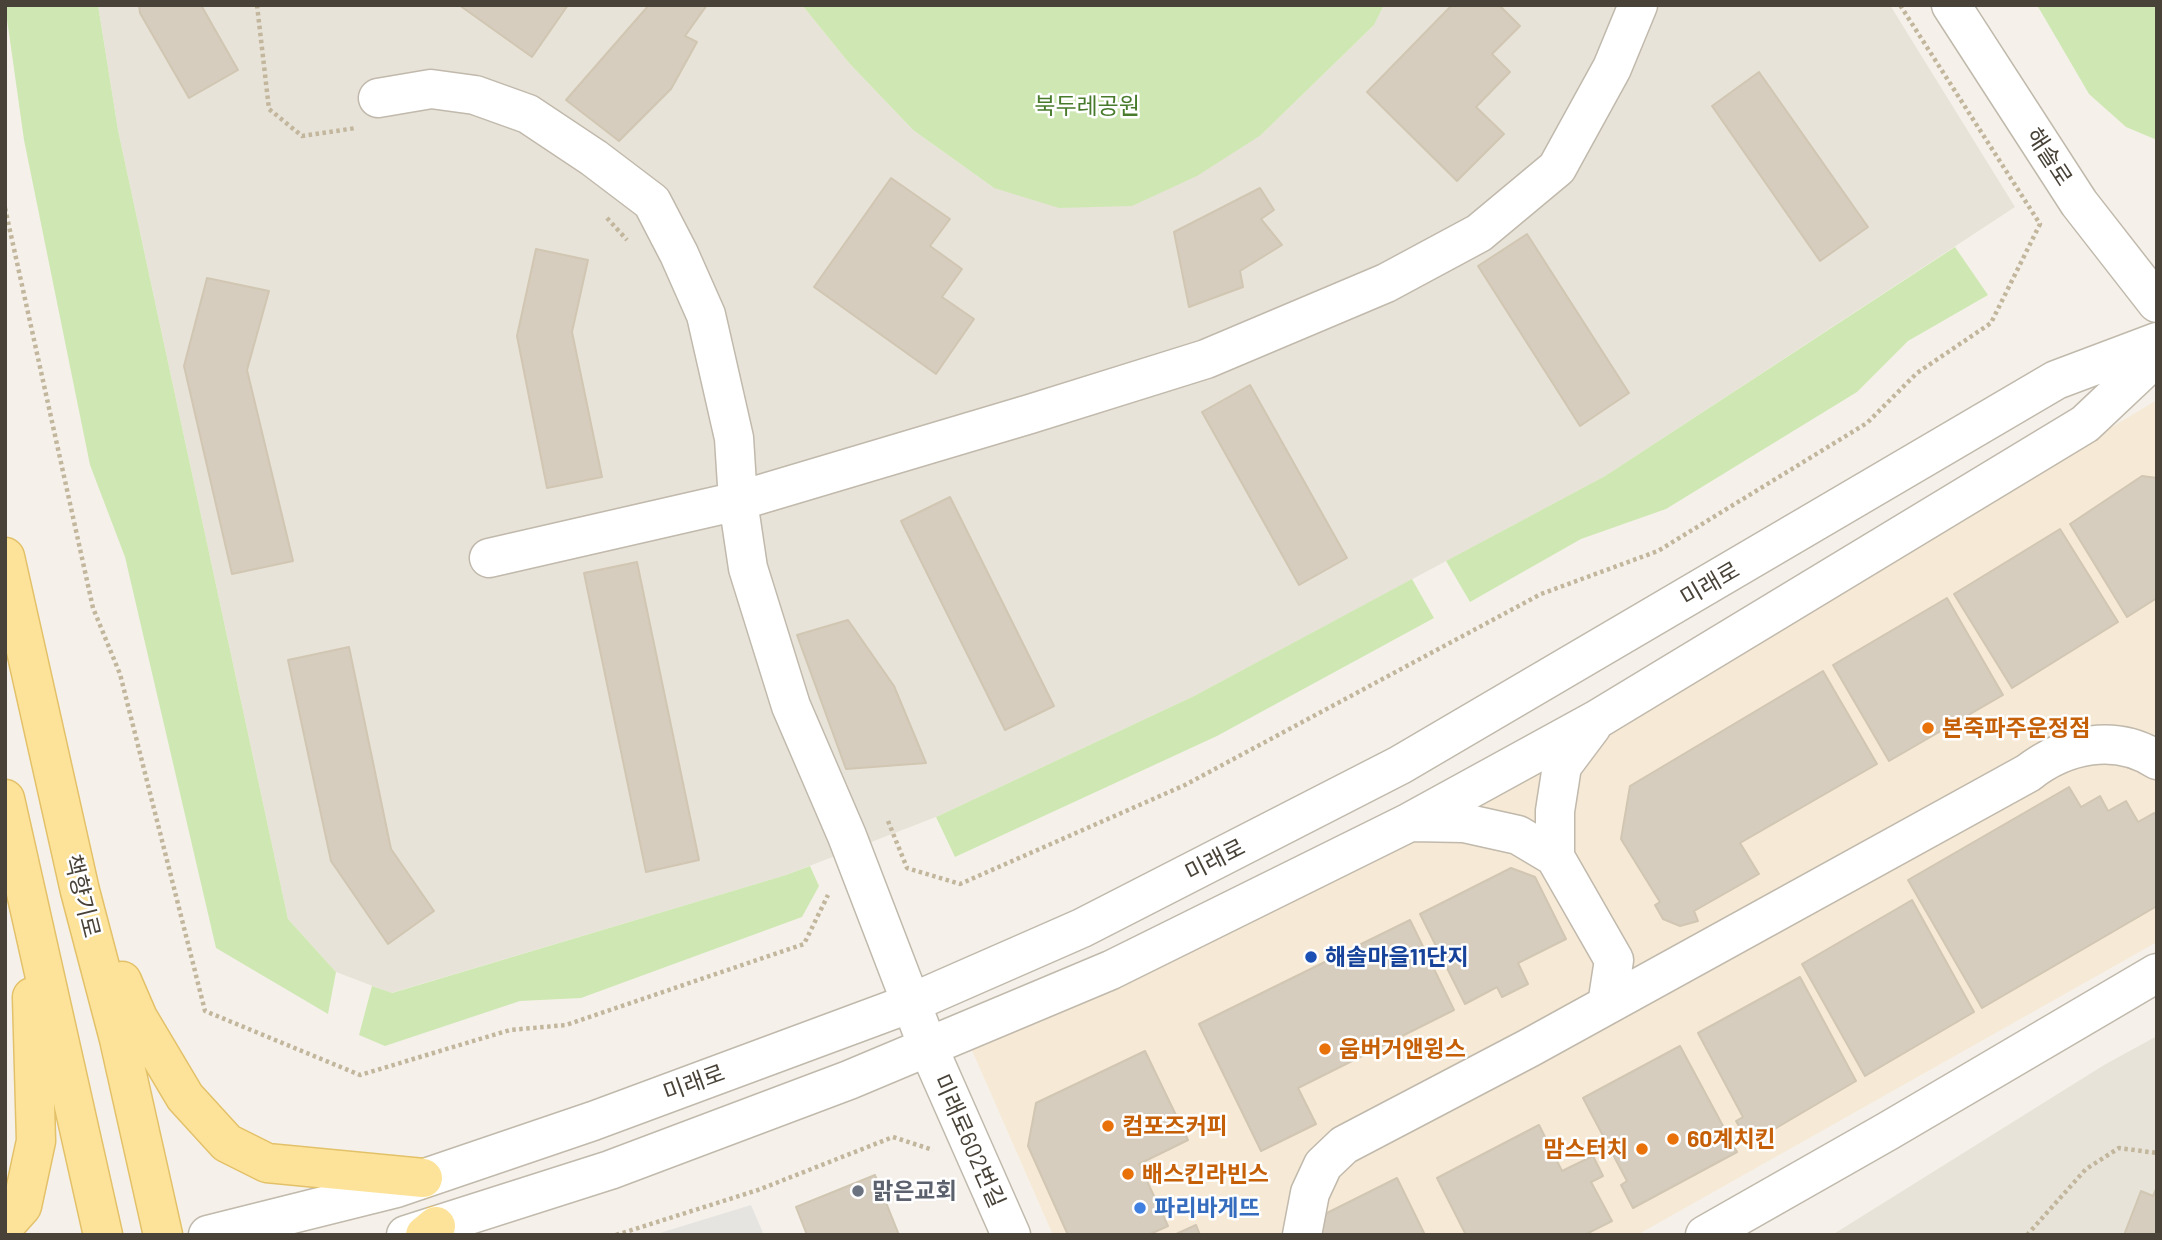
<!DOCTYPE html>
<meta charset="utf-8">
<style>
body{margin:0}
#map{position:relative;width:2162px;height:1240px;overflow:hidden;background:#f5f1ea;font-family:Barlow,sans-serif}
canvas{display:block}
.frame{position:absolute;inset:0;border:7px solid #484238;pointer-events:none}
</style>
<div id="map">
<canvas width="2162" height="1240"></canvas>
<div class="frame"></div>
</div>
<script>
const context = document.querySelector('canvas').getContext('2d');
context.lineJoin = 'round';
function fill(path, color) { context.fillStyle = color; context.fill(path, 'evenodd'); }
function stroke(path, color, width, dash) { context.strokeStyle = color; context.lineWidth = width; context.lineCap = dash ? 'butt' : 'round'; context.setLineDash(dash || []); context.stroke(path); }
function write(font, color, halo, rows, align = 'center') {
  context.font = font + ' Barlow,"Noto Sans KR",sans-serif'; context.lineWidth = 5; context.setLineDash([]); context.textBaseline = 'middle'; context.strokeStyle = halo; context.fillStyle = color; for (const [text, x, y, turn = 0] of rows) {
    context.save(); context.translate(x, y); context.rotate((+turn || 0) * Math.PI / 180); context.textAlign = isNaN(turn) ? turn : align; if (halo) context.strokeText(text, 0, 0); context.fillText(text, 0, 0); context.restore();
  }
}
fill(new Path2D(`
 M98,5H802L849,63L913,130L994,188L1261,135L1374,25L1384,5H1890L2015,207L1605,476L1194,696L936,817L786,875L391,993L336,972L288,919L118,130Z
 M2157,1036V1235H1832L2104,1065Z`), '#e8e3d8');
fill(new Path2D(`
 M2157,400V942L1637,1235H1053L971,1048L1523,780Z`), '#f6e9d5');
fill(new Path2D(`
 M5,5H98L118,130L288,919L336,972L328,1014L216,948L125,557L90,465L24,140Z
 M802,5H1384L1374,25L1261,135L1197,176L1132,206L1059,208L994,188L913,130L849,63Z
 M2037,5H2157V140L2126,127L2089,94Z
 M1955,247L1988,295L1908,341L1857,392L1666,509L1581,539L1470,602L1446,561L1605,476Z
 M1412,579L1434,618L1217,736L955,857L936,817L1194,696Z
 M810,866L819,886L802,917L581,998L520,1001L385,1046L359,1035L372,986L392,993L786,875Z`), '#cfe8b3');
fill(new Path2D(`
 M751,1205L764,1235H653Z`), '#e6e4e1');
const building = new Path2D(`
 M139,5H201L238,70L189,98L140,13Z
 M459,5H568L532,57Z
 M649,5H707L685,36L697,42L671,89L619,141L566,100Z
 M1452,5H1499L1520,26L1492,54L1510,72L1476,107L1504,134L1457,181L1367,92Z
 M1759,72L1868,227L1820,261L1712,106Z
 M891,178L950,219L930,246L962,269L942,297L974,319L936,374L814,287Z
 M1260,188L1274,210L1261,219L1282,245L1240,271L1243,287L1189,307L1174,232Z
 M1527,234L1629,393L1580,426L1478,266Z
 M536,249L588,260L572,332L602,477L547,488L517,336Z
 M207,278L269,291L247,370L293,561L232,574L184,366Z
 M1250,385L1347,558L1299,585L1202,412Z
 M2142,476L2157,478V598L2127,617L2070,524Z
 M950,497L1054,706L1005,730L901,521Z
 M2060,529L2118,622L2012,688L1954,594Z
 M637,562L699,860L646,872L584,573Z
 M1947,598L2003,695L1889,761L1833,665Z
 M848,620L894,686L926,763L846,769L797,635Z
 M349,647L391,849L434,911L388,944L331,861L288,660Z
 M1823,671L1877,764L1740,843L1759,874L1694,911L1698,921L1680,926L1663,919L1655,905L1660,902L1621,839L1630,786Z
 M2069,787L2081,807L2100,796L2108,811L2126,801L2138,822L2154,813L2157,816V906L1982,1008L1908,880Z
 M1511,868L1535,877L1566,939L1518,963L1528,984L1502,997L1497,987L1465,1004L1420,914Z
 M1912,900L1974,1012L1865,1076L1802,964Z
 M1410,920L1454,1010L1298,1088L1316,1124L1261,1151L1199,1024Z
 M1800,977L1856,1081L1749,1144L1736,1121L1743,1117L1698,1033Z
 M1680,1046L1737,1152L1633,1208L1621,1185L1627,1181L1583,1098Z
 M1145,1051L1188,1140L1139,1164L1168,1226L1148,1235H1068L1028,1146L1036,1103Z
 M1539,1125L1562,1171L1593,1156L1603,1176L1591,1182L1612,1221L1584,1235H1466L1437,1178Z
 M875,1175L899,1235H807L796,1207Z
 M1397,1178L1425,1235H1319L1323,1215Z
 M2157,1187V1235H2124L2141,1191L2153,1196Z
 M1196,1225L1200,1235H1174Z`);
fill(building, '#d6cdbf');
stroke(building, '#d1c6b2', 2);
const minor = new Path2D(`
 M1951,5L2079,203L2157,303
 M378,98L431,89L475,95L528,114L594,158L652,202L679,254L706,315L734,438L738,501L748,568L791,706L847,836L928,1047L1011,1235
 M489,558L738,501L1030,414L1206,359L1386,283L1479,233L1557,168L1612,68L1638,5
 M1592,726L1562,766L1555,811V857L1614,960L1607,1005
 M1413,822L1464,823L1518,835L1555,857
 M208,1235L396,1188L593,1121L911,1003L1082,928L1400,765L2056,380L2157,342
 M406,1235L610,1170L849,1080L1111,970L1410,822L1596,720L2085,424L2157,356
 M1302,1235L1310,1193L1323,1165L1344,1145L1529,1048L2028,773C2065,744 2115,733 2157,760
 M1705,1235L1888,1131L2157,973`);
const major = new Path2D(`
 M5,557L80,891L119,1039L163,1235
 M5,799L103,1235
 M122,981L138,1018L185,1097L227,1143L267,1163L423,1178
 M5,1225L22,1206L36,1141L32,997
 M425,1235L436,1226`);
stroke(minor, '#c0b9ac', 41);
stroke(major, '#e3c169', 41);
stroke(new Path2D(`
 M257,5L269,109L302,136L356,128
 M5,208L93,608L120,674L205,1011L360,1075L510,1030L566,1025L804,944L828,895
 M607,218L627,240
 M888,821L907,868L960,884L1185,785L1541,594L1658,551L1867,423L1917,373L1991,323L2040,224L1900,5
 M616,1235L758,1190L893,1137L933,1150
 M2027,1235L2086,1169L2119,1148L2157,1153`), '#c2b69d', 4.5, [3.5, 3.5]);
stroke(minor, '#fff', 38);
stroke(major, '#fde39a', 38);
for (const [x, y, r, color] of [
 [1928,728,7,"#e8710a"],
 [1311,957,7,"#1a4fb4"],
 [1325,1049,7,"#e8710a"],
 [1108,1126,7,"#e8710a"],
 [1673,1139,7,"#e8710a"],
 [1642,1149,7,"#e8710a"],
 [1128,1174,7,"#e8710a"],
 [858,1191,7,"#6b7280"],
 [1140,1208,7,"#3f7fe0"]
]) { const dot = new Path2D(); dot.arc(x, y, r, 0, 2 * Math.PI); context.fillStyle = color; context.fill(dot); stroke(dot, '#fff', 2.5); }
write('23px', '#477a2b', '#fff', [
 ["북두레공원",1087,106]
]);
write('23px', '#484238', '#fff', [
 ["해솔로",2049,157,57],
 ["미래로",1710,584,-30],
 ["미래로",1215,860,-27],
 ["책향기로",82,896,76],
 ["미래로",694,1083,-20],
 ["미래로602번길",969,1141,66]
]);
write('bold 23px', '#c56008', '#fff', [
 ["본죽파주운정점",1942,728],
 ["움버거앤윙스",1339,1049],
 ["컴포즈커피",1122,1126],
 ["60계치킨",1687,1139],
 ["맘스터치",1628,1149,"right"],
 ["배스킨라빈스",1142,1174]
], 'left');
write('bold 23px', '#164399', '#fff', [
 ["해솔마을11단지",1325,957]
], 'left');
write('bold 23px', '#5b616d', '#fff', [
 ["맑은교회",872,1191]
], 'left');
write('bold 23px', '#366cbe', '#fff', [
 ["파리바게뜨",1154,1208]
], 'left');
</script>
